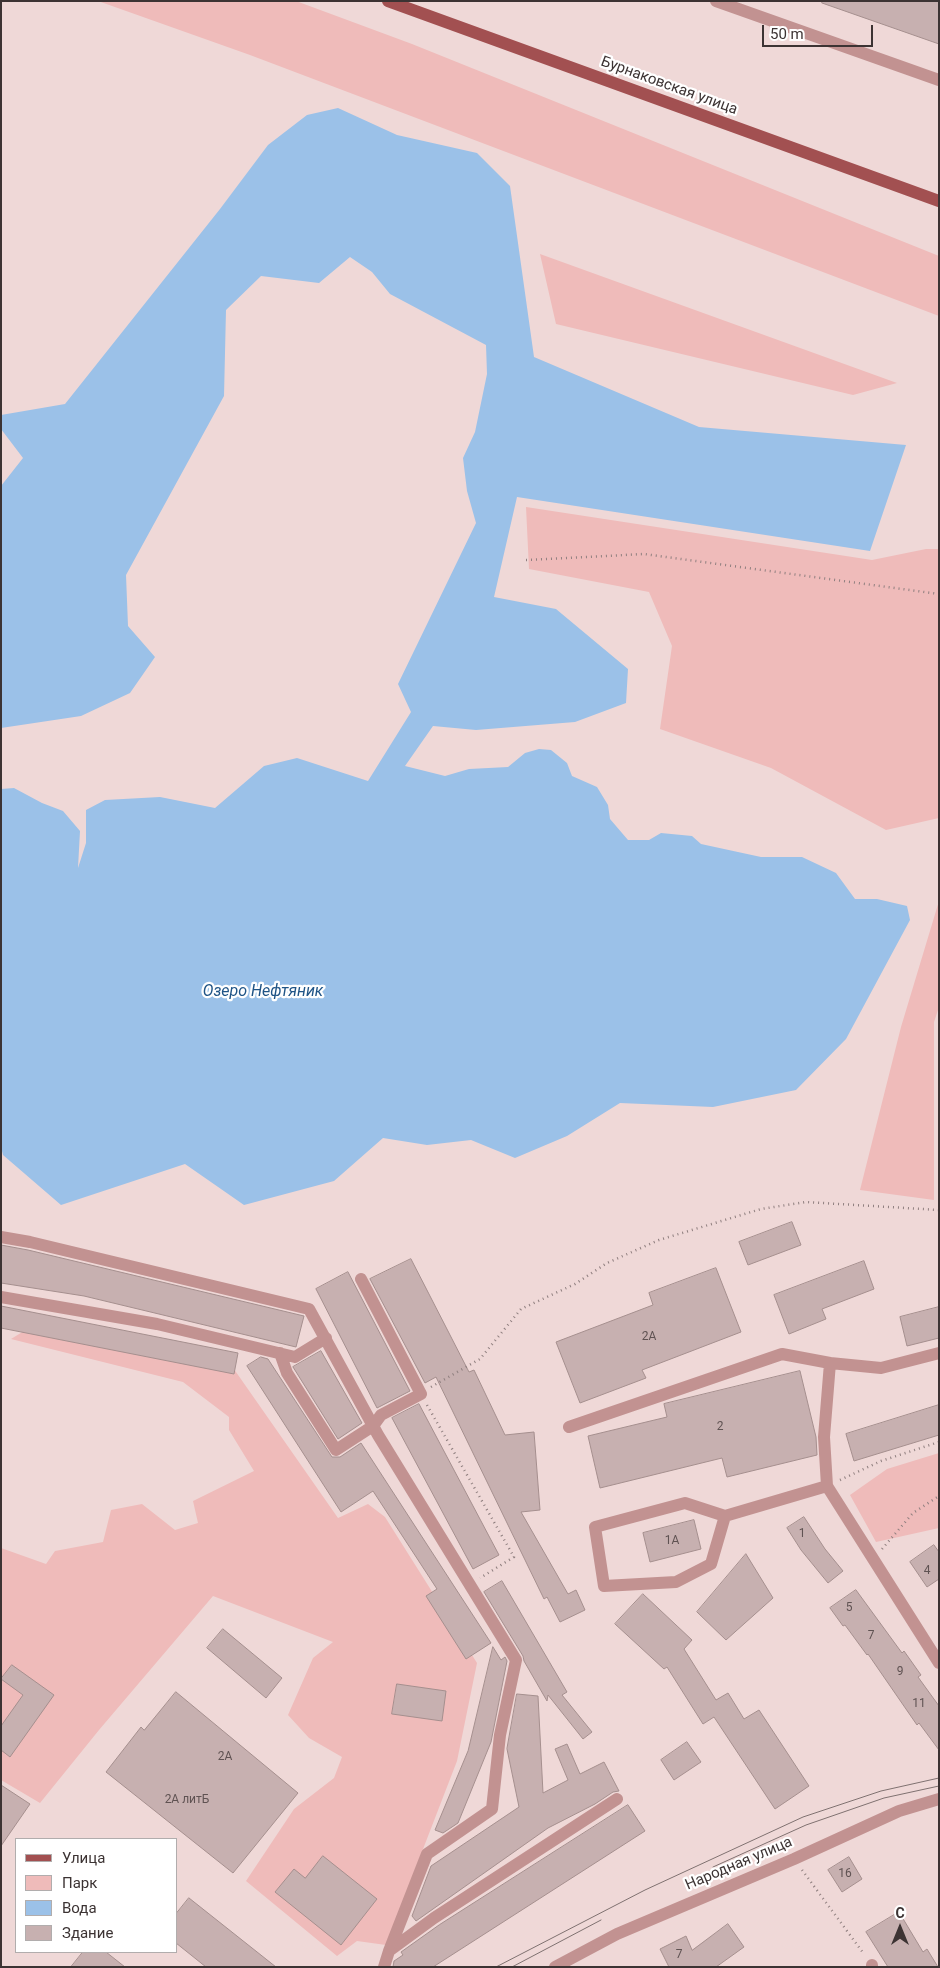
<!DOCTYPE html>
<meta charset="utf-8">
<style>
body{margin:0}
#map{position:relative;width:940px;height:1968px;overflow:hidden;background:#efd8d7;font-family:Roboto,sans-serif}
canvas{display:block}
.frame{position:absolute;inset:0;border:2px solid #3c3333;pointer-events:none}
.legend{position:absolute;left:15px;top:1838px;width:162px;height:115px;box-sizing:border-box;background:#fff;border:1px solid #b1adad;margin:0;padding:6px 9px;list-style:none;font-size:15px;color:#3c3333}
.legend li{display:flex;align-items:center;gap:10px;height:25px}
.legend b{width:25px;border:1px solid #b1adad}
.north{position:absolute;left:875px;top:1903px;width:50px;height:50px;-webkit-text-stroke:4px #fff;paint-order:stroke;rotate:0deg;font-size:14px;font-weight:700;line-height:20px;text-align:center;color:#3c3333}
.north::after{content:'';display:block;margin:auto;width:18px;height:22px;background:#3c3333;clip-path:polygon(50% 0,100% 100%,50% 72%,0 100%)}
.scale{position:absolute;left:762px;top:25px;width:111px;height:22px;box-sizing:border-box;border:2px solid #3c3333;border-top:0;padding-left:6px;font-size:15px;line-height:18px;white-space:nowrap;color:#3c3333;-webkit-text-stroke:4px #fff;paint-order:stroke}
</style>
<div id="map">
<canvas width="940" height="1968"></canvas>
<div class="frame"></div>
<ul class="legend">
<li><b style="height:6px;background:#a25051"></b>Улица</li>
<li><b style="height:14px;background:#efbbba"></b>Парк</li>
<li><b style="height:14px;background:#9bc1e8"></b>Вода</li>
<li><b style="height:14px;background:#c7b0b0"></b>Здание</li>
</ul>
<div class="north">С</div>
<div class="scale">50 m</div>
</div>
<script>
const context = document.querySelector('canvas').getContext('2d');
context.lineJoin = 'round';
function fill(path, color) { context.fillStyle = color; context.fill(path, 'evenodd'); }
function stroke(path, color, width, dash) { context.strokeStyle = color; context.lineWidth = width; context.lineCap = dash ? 'butt' : 'round'; context.setLineDash(dash || []); context.stroke(path); }
function write(font, color, halo, rows, align = 'center') {
  context.font = font + ' Roboto,sans-serif'; context.lineWidth = 4.5; context.setLineDash([]); context.textBaseline = 'middle'; context.strokeStyle = halo; context.fillStyle = color; for (const [text, x, y, turn = 0] of rows) {
    context.save(); context.translate(x, y); context.rotate((+turn || 0) * Math.PI / 180); context.textAlign = isNaN(turn) ? turn : align; if (halo) context.strokeText(text, 0, 0); context.fillText(text, 0, 0); context.restore();
  }
}
fill(new Path2D(`
 M98,1H296L412,44L939,256V316L250,55Z
 M540,254L897,383L853,395L556,324Z
 M526,507L872,560L926,549H939V818L886,830L771,768L660,729L672,646L649,592L529,569Z
 M939,901V1007L934,1022V1200L860,1190L901,1027Z
 M37,1323L229,1362L338,1518L368,1504L385,1517L477,1663L457,1761L386,1945L357,1941L337,1956L246,1881L294,1809L334,1778L342,1757L309,1738L288,1715L313,1658L333,1642L213,1596L99,1730L40,1803L1,1780V1548L46,1564L55,1551L103,1542L111,1510L142,1504L175,1530L198,1523L193,1501L254,1471L229,1430V1417L183,1382L11,1339Z
 M939,1453V1528L876,1542L850,1495L887,1469Z`), '#efbbba');
fill(new Path2D(`
 M338,108L397,135L477,153L510,186L534,357L699,427L906,445L870,551L517,497L494,597L556,609L628,669L626,703L575,722L476,730L433,726L405,766L445,776L469,769L508,767L525,753L539,749L551,750L567,763L572,776L597,787L608,805L610,819L628,840H649L661,833L692,836L701,844L761,857H802L836,873L855,899H877L907,906L910,920L846,1039L796,1090L713,1107L620,1103L567,1136L515,1158L471,1140L427,1145L383,1138L334,1181L244,1205L185,1164L61,1205L3,1155L1,1147V789L14,788L42,803L63,811L80,831L78,868L86,843V810L105,800L160,797L215,808L264,766L297,758L368,781L411,712L398,684L476,523L467,491L463,458L475,432L487,374L486,345L390,294L372,272L350,257L319,283L261,276L226,310L224,396L126,575L128,626L155,657L130,693L81,716L1,728V486L23,458L1,429V415L65,404L220,209L268,145L307,115Z`), '#9bc1e8');
const building = new Path2D(`
 M823,1H939V44L822,3Z
 M792,1222L801,1245L748,1265L739,1242Z
 M1,1245L28,1250L304,1316L296,1347L84,1296L1,1283Z
 M411,1259L469,1372L474,1370L505,1435L534,1432L540,1510L521,1512L568,1594L576,1590L585,1610L560,1622L547,1597L544,1599L436,1377L425,1383L370,1279Z
 M864,1261L874,1289L822,1309L826,1319L789,1334L774,1295Z
 M716,1268L741,1332L642,1370L646,1378L580,1403L556,1342L653,1305L649,1293Z
 M348,1272L410,1391L377,1408L316,1289Z
 M1,1306L238,1353L234,1374L1,1328Z
 M939,1307V1338L907,1346L900,1317Z
 M321,1351L362,1423L338,1439L293,1367Z
 M261,1357L268,1359L332,1457H340L361,1443L491,1643L466,1659L426,1596L437,1589L373,1491L341,1512L247,1366Z
 M800,1371L816,1437L817,1455L727,1477L722,1458L600,1488L588,1436L667,1417L664,1404Z
 M419,1404L499,1555L473,1569L392,1418Z
 M939,1405V1435L854,1461L846,1434Z
 M804,1517L825,1549L843,1571L828,1583L801,1550L787,1528Z
 M694,1520L701,1549L650,1562L643,1533Z
 M934,1545L939,1552V1579L927,1587L910,1562Z
 M746,1554L773,1598L726,1640L697,1612Z
 M502,1581L567,1692L562,1695L592,1732L583,1739L548,1695L547,1701L524,1661L523,1656L484,1592Z
 M856,1590L902,1653L904,1651L921,1675L918,1677L939,1706V1750L919,1723L917,1725L868,1654L867,1655L845,1625L843,1626L830,1608Z
 M643,1594L692,1640L684,1649L716,1700L728,1693L744,1719L759,1710L809,1786L775,1809L714,1717L703,1724L667,1667L664,1669L615,1624Z
 M223,1629L282,1678L266,1698L207,1648Z
 M493,1647L501,1660L505,1657L507,1661L491,1742L458,1823L443,1833L435,1830L468,1751Z
 M12,1665L54,1695L10,1757L1,1750V1726L23,1695L1,1679Z
 M397,1684L446,1691L442,1721L392,1714Z
 M176,1692L298,1793L233,1873L106,1772L141,1727L144,1730Z
 M517,1694L538,1696L543,1793L568,1780L555,1749L567,1744L580,1774L604,1762L619,1791L613,1792L595,1804L548,1828L416,1921L412,1916L431,1866L519,1807L507,1749Z
 M687,1742L701,1762L674,1780L661,1760Z
 M1,1785L30,1804L1,1846Z
 M628,1805L645,1831L433,1967H393L394,1961L403,1955L401,1952L439,1925Z
 M323,1856L377,1899L341,1945L275,1892L294,1869L305,1878Z
 M849,1857L862,1879L842,1892L828,1870Z
 M189,1898L276,1967H206L176,1943V1914Z
 M899,1912L923,1952L927,1949L938,1967H888L866,1932Z
 M728,1924L744,1947L716,1967H669L660,1949L686,1936L692,1950Z
 M83,1952H106L125,1967H71Z`);
fill(building, '#c7b0b0');
stroke(building, '#a58f8e', 1);
stroke(new Path2D(`
 M526,560L644,554L939,594
 M431,1387L480,1359L521,1309L575,1284L607,1263L659,1240L761,1209L806,1202L939,1210
 M427,1405L514,1557L480,1578
 M840,1480L881,1461L939,1442
 M882,1549L913,1513L939,1496
 M802,1870L864,1954`), '#8f7f7f', 2.5, [1, 4]);
stroke(new Path2D(`
 M716,1L939,80
 M1,1237L30,1242L309,1309L378,1435L516,1660L500,1735L492,1809L427,1854L389,1951
 M1,1297L157,1324L295,1357L326,1338
 M280,1353L287,1373L336,1450L373,1426L381,1415L421,1394L361,1279
 M939,1353L881,1368L830,1363L824,1437L827,1486L939,1663
 M569,1427L782,1354L830,1363
 M725,1516L711,1564L676,1582L604,1586L595,1527L685,1503L725,1516L827,1486
 M872,1965V1967
 M384,1967L389,1951L434,1918L617,1799
 M555,1967L617,1934L794,1859L899,1811L939,1799`), '#c29291', 12);
stroke(new Path2D(`
 M388,1L939,201`), '#a25051', 12);
stroke(new Path2D(`
 M713,1867L806,1825L884,1798L939,1786
 M496,1967L645,1890L803,1817L881,1791L939,1778
 M512,1967L601,1920`), '#7f7170', 1);
write('12px', '#5f5252', null, [
 ["2А",649,1337],
 ["2",720,1427],
 ["1",802,1534],
 ["1А",672,1541],
 ["4",927,1571],
 ["5",849,1608],
 ["7",871,1636],
 ["9",900,1672],
 ["11",919,1704],
 ["2А",225,1757],
 ["2А литБ",187,1800],
 ["16",845,1874],
 ["7",679,1955]
]);
write('15px', '#3c3333', '#fff', [
 ["Бурнаковская улица",669,86,20],
 ["Народная улица",739,1864,-23]
]);
write('italic 16px', '#1f5486', '#fff', [
 ["Озеро Нефтяник",263,992]
]);
</script>
